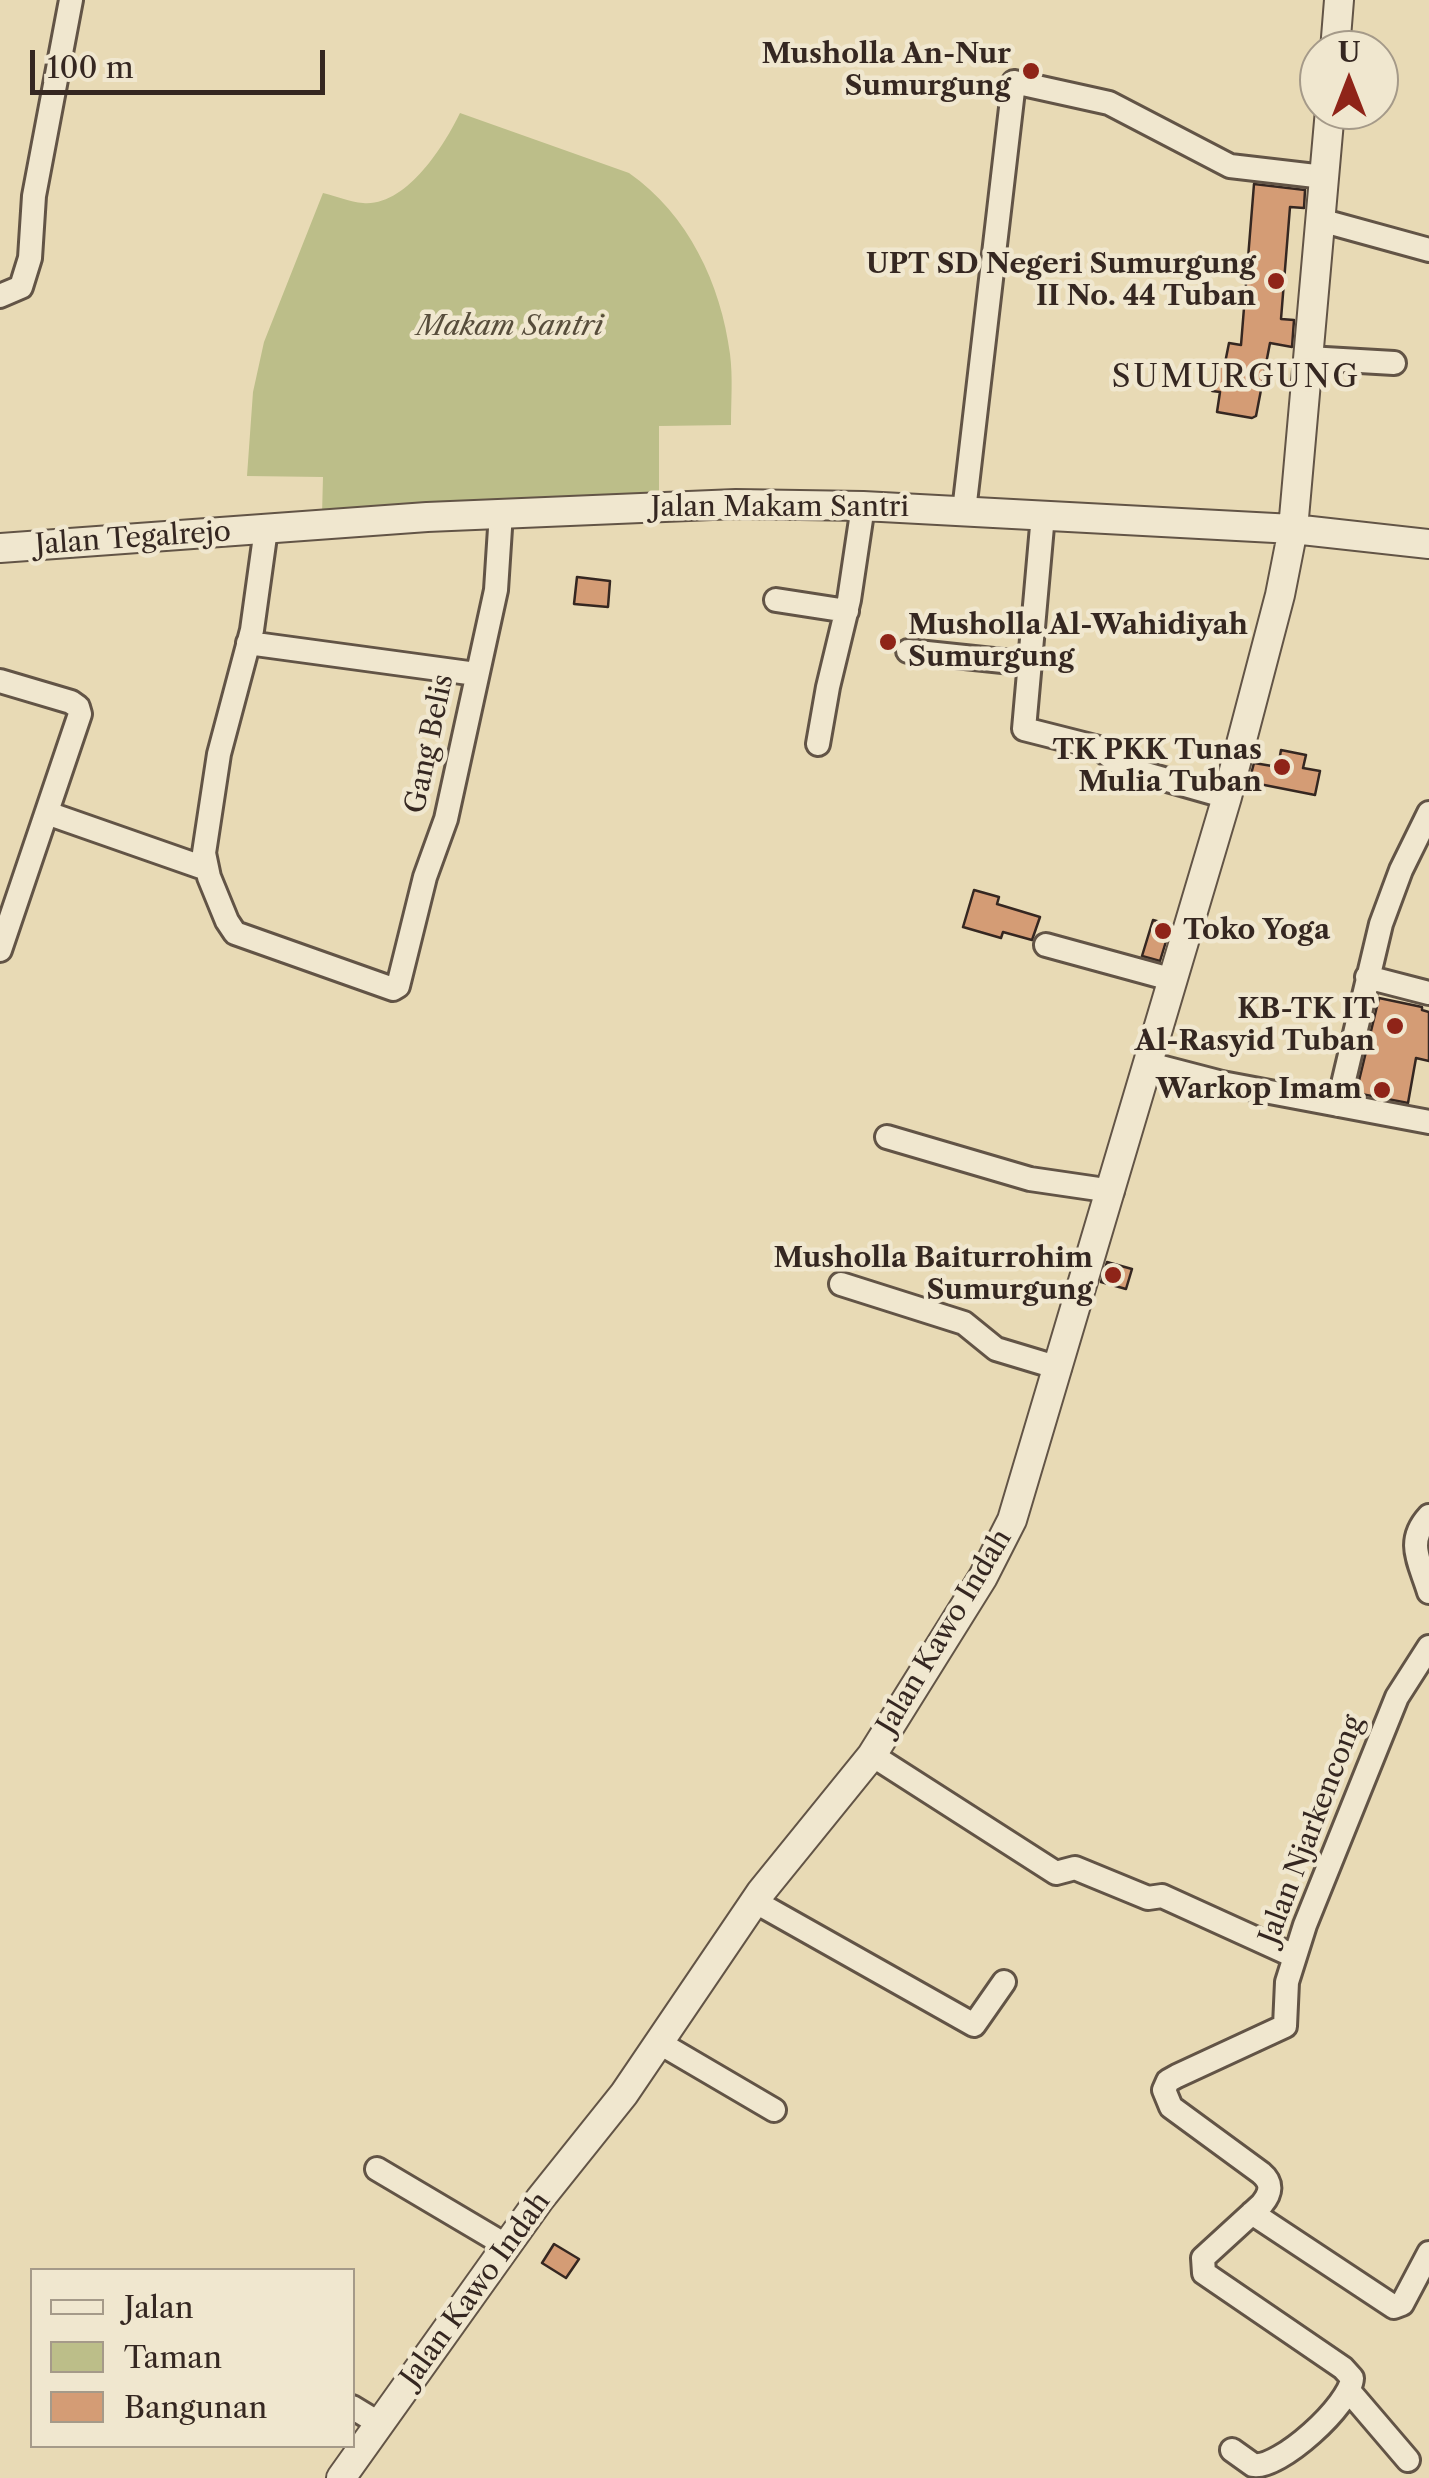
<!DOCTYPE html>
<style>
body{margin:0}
#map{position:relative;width:1429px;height:2478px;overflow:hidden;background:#e8dab5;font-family:"Libre Caslon Text",serif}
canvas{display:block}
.legend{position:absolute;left:30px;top:2268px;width:325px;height:180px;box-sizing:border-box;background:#f0e7cf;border:2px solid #a59a89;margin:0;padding:12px 18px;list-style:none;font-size:30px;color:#352721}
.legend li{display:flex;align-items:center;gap:20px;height:50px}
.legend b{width:50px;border:2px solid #a59a89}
.north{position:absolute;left:1299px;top:30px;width:100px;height:100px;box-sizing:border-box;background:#f0e7cf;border:2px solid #a59a89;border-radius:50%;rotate:0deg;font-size:28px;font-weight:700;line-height:40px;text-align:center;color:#352721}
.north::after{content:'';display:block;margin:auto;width:35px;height:45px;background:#8f2418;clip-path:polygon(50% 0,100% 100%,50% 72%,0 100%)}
.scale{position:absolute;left:30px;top:50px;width:295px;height:45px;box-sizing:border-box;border:5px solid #352721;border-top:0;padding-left:12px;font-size:30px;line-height:35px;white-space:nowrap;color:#352721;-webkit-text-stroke:8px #f0e7cf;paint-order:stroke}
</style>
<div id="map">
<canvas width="1429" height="2478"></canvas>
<ul class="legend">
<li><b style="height:12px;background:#f0e7cf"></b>Jalan</li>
<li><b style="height:28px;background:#bcbe89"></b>Taman</li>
<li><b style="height:28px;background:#d49c75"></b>Bangunan</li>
</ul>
<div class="north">U</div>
<div class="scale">100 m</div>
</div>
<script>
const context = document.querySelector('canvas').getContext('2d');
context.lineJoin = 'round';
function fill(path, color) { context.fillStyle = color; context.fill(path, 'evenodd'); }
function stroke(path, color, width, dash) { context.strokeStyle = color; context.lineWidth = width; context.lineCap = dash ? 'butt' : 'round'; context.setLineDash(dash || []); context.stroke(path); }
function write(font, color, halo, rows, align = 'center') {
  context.font = font + ' "Libre Caslon Text",serif'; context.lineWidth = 9; context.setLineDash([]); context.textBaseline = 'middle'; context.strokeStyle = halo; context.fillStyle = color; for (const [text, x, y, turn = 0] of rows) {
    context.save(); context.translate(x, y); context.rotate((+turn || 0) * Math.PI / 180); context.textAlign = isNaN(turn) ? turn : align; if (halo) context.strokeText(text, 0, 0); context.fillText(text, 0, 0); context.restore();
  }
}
fill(new Path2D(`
 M460,113L629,173C688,214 721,284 730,354C733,377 731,401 731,425L659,426V498L322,515L323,477L247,476L253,392L264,342L323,193C336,196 350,202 363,203C406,207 444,146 460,113Z`), '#bcbe89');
const building = new Path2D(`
 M1254,184L1305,190L1304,208L1290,207L1281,319L1294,320L1292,347L1270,343L1256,416L1252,418L1217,412L1220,392L1212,391L1217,361L1225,363L1229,343L1241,345Z
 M577,577L610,581L608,607L574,604Z
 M1281,750L1306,755L1303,768L1320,771L1315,795L1249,782L1254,763L1278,767Z
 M974,890L999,897L997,904L1040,917L1032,940L1003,932L1001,938L963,927Z
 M1153,920L1171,925L1160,961L1142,956Z
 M1379,998L1422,1007V1010L1429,1012V1061L1416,1058L1408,1103L1356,1093Z
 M1107,1262L1132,1269L1126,1289L1101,1282Z
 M554,2244L579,2259L566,2278L542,2263Z`);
fill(building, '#d49c75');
stroke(building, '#352721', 2.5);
const minor = new Path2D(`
 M1320,220L1429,250
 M0,296L21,287L30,258L34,196L71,0
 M1308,358L1394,363
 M964,511L1014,82L1109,103L1230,166L1324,177
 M1043,515L1024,729L1099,748L1125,768L1227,797
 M266,529L252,630L219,754L204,853L209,877L227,921L235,933L393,989L398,986L425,877L446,819L496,590L501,513
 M776,600L847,611
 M248,643L476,674
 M908,651L1031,664
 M0,681L71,702L78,707L80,714L0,950
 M818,744L828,687L849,600L863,506
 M47,813L207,869
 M1046,945L1174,980
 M1367,977L1429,993
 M1149,1064L1222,1083L1429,1122
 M1338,1105L1381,924L1401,870L1429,813
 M887,1137L1030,1179L1112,1191
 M841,1284L964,1323L996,1349L1059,1368
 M1429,1516C1405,1542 1420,1562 1429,1592
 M872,1755L1056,1873L1075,1868L1148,1898L1162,1896L1294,1956
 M754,1901L974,2025L1004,1982
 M658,2042L774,2110
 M377,2169L507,2246
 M1252,2213L1394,2307L1402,2304L1429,2253
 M1349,2391L1408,2460
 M352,2407L380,2424
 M1232,2450L1253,2465C1279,2470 1351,2404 1352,2378L1343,2368L1204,2273L1203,2258L1262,2204C1271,2193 1273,2183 1261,2173L1171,2107L1164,2090L1168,2081L1177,2076L1285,2026L1287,1982L1305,1925L1397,1697L1429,1647`);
const tertiary = new Path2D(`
 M1335,50L1339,0
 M0,548L427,517L736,504L863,506L1293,529L1429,544
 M341,2478L540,2199L624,2094L761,1892L872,1755L983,1577L1012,1520L1227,797L1280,595L1293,529L1330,110`);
stroke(minor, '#625446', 28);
stroke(tertiary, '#625446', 32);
stroke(minor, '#f0e7cf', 22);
stroke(tertiary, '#f0e7cf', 28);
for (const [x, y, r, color] of [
 [1031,71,10,"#8f2418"],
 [1276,281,10,"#8f2418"],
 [888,642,10,"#8f2418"],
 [1282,767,10,"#8f2418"],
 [1163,931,10,"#8f2418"],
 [1395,1026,10,"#8f2418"],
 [1382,1090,10,"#8f2418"],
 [1113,1275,10,"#8f2418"]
]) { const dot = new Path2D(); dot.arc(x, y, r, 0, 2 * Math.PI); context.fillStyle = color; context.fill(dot); stroke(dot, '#f0e7cf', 4); }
write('bold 28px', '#352721', '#f0e7cf', [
 ["Musholla An-Nur",1011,55],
 ["Sumurgung",1011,87],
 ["UPT SD Negeri Sumurgung",1256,265],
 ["II No. 44 Tuban",1256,297],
 ["Musholla Al-Wahidiyah",908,626,"left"],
 ["Sumurgung",908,658,"left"],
 ["TK PKK Tunas",1262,751],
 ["Mulia Tuban",1262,783],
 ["Toko Yoga",1183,931,"left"],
 ["KB-TK IT",1375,1010],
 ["Al-Rasyid Tuban",1375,1042],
 ["Warkop Imam",1362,1090],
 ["Musholla Baiturrohim",1093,1259],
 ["Sumurgung",1093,1291]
], 'right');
write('italic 28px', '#574d3b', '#f0e7cf', [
 ["Makam Santri",510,327]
]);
write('28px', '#352721', '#f0e7cf', [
 ["Jalan Makam Santri",780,508],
 ["Jalan Tegalrejo",133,539,-4],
 ["Gang Belis",430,744,-78],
 ["Jalan Kawo Indah",945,1632,-59],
 ["Jalan Njarkencong",1312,1830,-69],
 ["Jalan Kawo Indah",476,2290,-54]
]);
context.letterSpacing = '2.5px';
write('32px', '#352721', '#f0e7cf', [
 ["SUMURGUNG",1236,378]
]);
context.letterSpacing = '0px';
</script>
